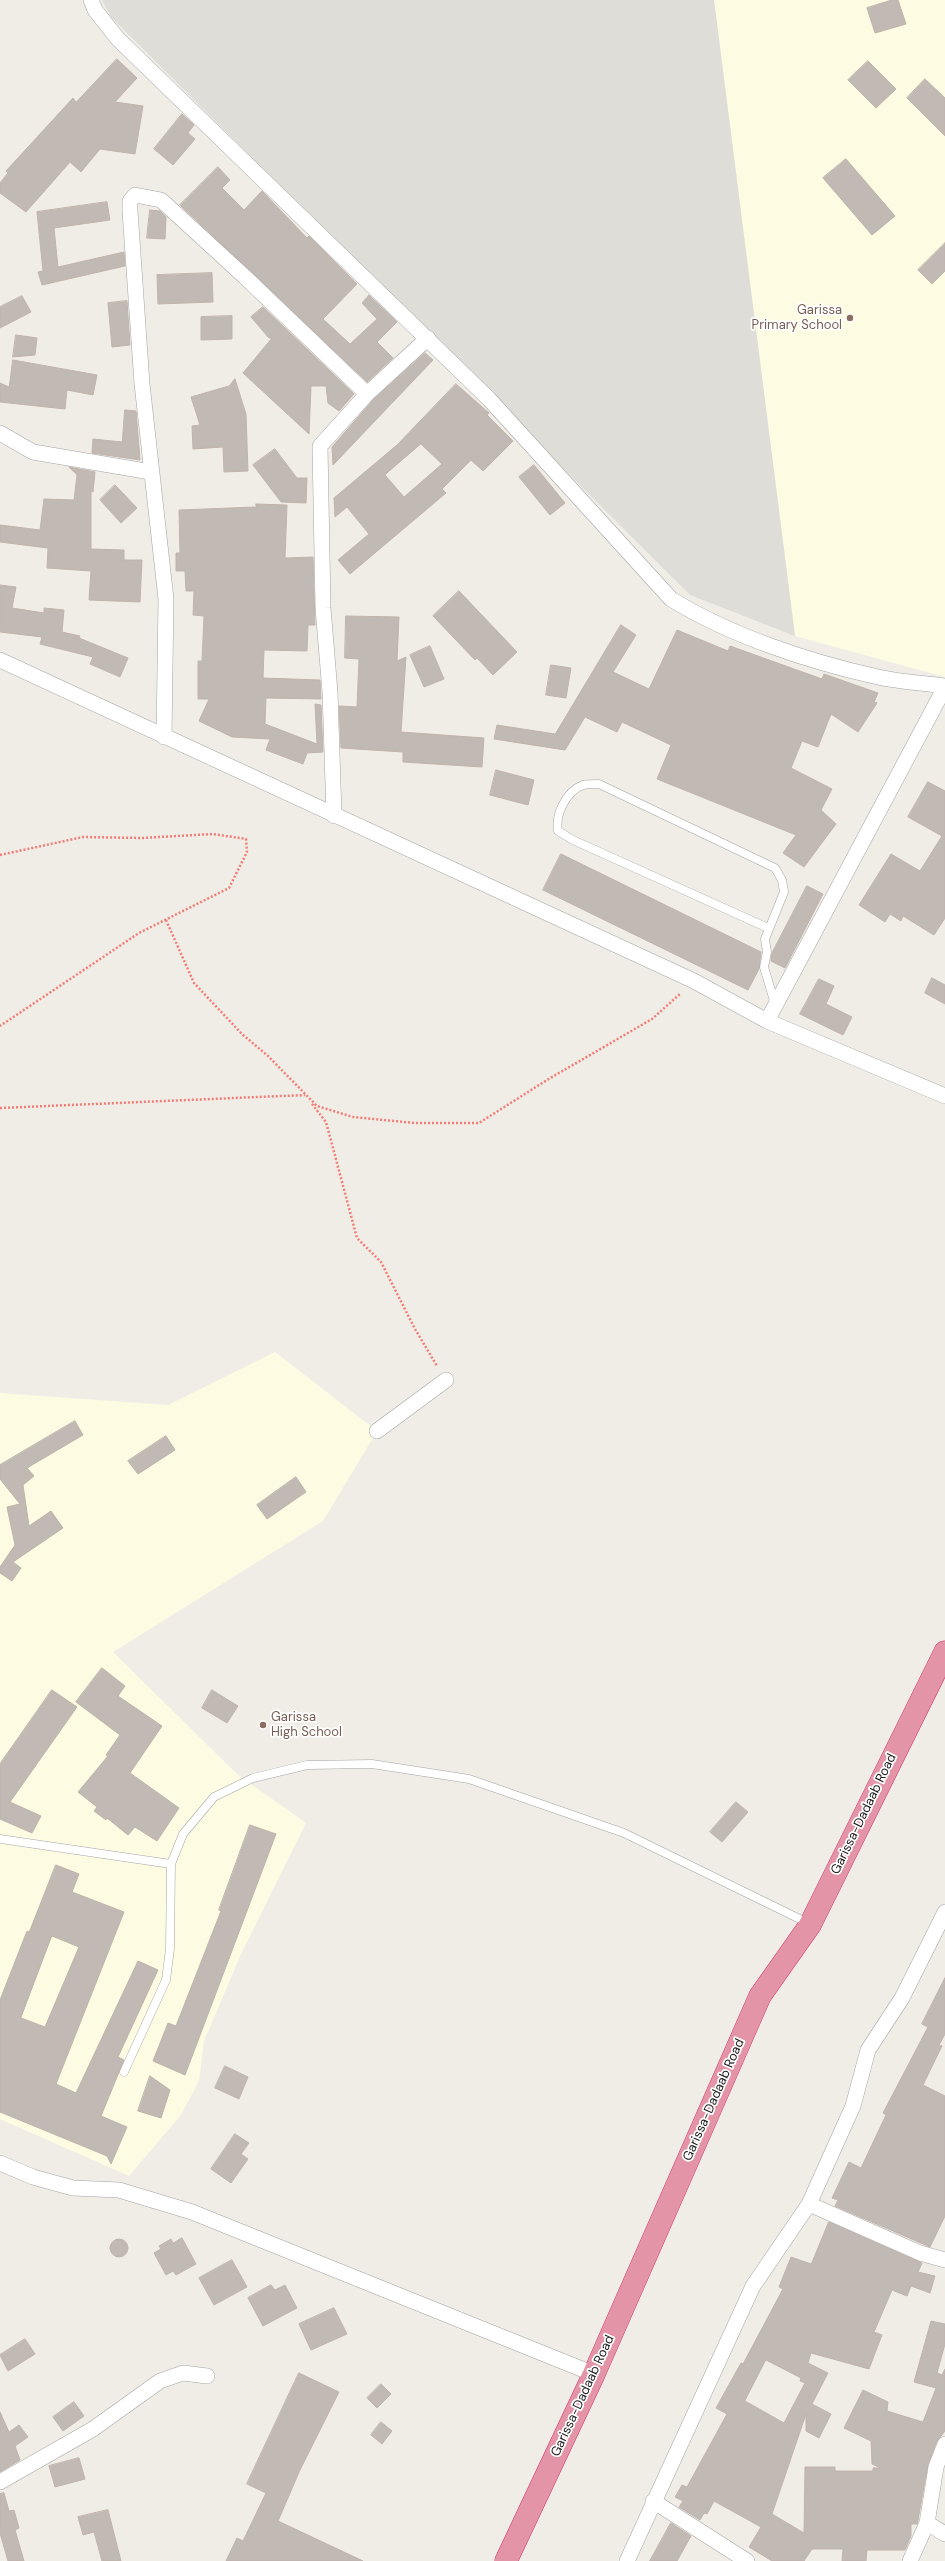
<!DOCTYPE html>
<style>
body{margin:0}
canvas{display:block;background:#f0ede7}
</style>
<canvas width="945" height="2561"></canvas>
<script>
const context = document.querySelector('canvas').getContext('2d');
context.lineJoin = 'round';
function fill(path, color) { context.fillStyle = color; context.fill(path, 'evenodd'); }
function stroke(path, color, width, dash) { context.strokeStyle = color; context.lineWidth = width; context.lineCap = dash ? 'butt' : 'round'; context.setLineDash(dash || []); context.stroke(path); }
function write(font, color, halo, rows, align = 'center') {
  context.font = font + ' "DM Sans",sans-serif'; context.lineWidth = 3.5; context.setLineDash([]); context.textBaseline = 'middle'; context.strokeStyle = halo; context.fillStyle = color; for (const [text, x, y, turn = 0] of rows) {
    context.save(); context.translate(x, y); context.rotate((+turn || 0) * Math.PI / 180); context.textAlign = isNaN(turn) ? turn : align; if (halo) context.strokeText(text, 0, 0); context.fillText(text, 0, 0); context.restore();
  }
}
fill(new Path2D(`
 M714,0H945V677L795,636Z
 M275,1352L377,1431L323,1521L113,1652L238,1775L306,1823L241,1954L204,2041L199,2081L181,2115L129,2176L0,2119V1393L168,1405Z`), '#fdfce3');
fill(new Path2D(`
 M102,0H714L795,636L690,595L111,17Z`), '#dfddd8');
const building = new Path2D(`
 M892,0H898L906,24L875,33L867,8Z
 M117,59L137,78L115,102L143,106L135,154L100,149L81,172L70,162L26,212L0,193V183L8,173L6,171L73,98L76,102Z
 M868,61L896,89L876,108L848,80Z
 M925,79L945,98V136L907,98Z
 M182,114L194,125L188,133L195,139L173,165L154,149Z
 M846,159L895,216L872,235L823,178Z
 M218,167L230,180L222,188L244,210L262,191L307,238L309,236L357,284L323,319L350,344L377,319L362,303L369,295L397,322L377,342L393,358L367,382L180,205Z
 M107,202L110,220L54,228L58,267L124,252L125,266L42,285L38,272L43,271L37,212Z
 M150,210L160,211L166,217L165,239L147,238Z
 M945,243V271L932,284L918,270Z
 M212,273L213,302L158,304L157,275Z
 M22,296L31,312L0,328V307Z
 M127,301L130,345L112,347L108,303Z
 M263,307L354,394L339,411L328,403L326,386H311L309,434L243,373L272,338H269L251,317Z
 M232,316V339L201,340V317Z
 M16,335L37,338L35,355L13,357Z
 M425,353L433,360L333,465L332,447L373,400Z
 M13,360L97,375L93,395L67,390L65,409L0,402V383L9,387Z
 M235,379L246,414L248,471L224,472L223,447L193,449L192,426L200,425L191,397L229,386Z
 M456,384L489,413L487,415L513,441L483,471L471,460L442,489L446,493L350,574L338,560L369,534L347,507L335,517L334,498L397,445ZM421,444L442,464L404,497L385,475Z
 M125,410L136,411L140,460L92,453L93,439L122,442Z
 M275,449L297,478H307L306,503L281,502L253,465Z
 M534,465L565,503L550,515L519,477Z
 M69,467L95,472L93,492L91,491V549L124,550V560H142L140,602L89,600L91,571L47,568L48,548L0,542V525L40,530L44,499L74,500L77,475Z
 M115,485L137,508L121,523L100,500Z
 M256,504L287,505L285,558L313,557L315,625H308L307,651L264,650L263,678L320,680L321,699L266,698L265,724L317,744L315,704L321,705L323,752L307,753L303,764L266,750L270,739L232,737L199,721L209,699H198V661H202L204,616L193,615L194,591H186L185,571H176V553H180L179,510L256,507Z
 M0,585L16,587L12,608L44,613V608L64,610L62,632L80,636L79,638L128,658L120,677L90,664L93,657L40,644L42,637L0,632Z
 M459,591L517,652L493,675L477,658L475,660L433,616Z
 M346,616L399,617L397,661L406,657L401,732L484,738L482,767L403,762V752L341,748L339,706L357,707L359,659L345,658Z
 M621,625L636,635L613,672L649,689L677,630L728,651L730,646L822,679L824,674L878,693L874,702L877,703L858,732L831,714L818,747L802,741L791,768L832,789L821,810L836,824L804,867L783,853L796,835L657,779L671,745L622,722L617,732L585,717L565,750L494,739L497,725L555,734Z
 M430,646L444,679L424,687L410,655Z
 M551,665L571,668L566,698L546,695Z
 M496,770L534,780L528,805L490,795Z
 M928,782L945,791V918L934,935L903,916L901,921L890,914L885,922L859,905L891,854L920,871L942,836L908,817Z
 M561,854L761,952L759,969L748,990L543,890Z
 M807,886L823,894L785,968L771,961L772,953Z
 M932,978L945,985V1004L925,993Z
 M819,979L834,986L826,1004L852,1017L843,1035L800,1014Z
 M75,1421L83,1435L27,1468L34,1476L23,1485L29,1526L51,1511L63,1528L13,1562L21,1568L12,1581L0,1573V1567L15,1545L7,1507L20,1504L0,1479V1465Z
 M166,1436L175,1450L138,1474L128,1461Z
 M296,1477L306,1492L267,1519L257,1505Z
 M102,1668L125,1686L118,1696L162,1726L130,1773L179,1808L157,1841L135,1827L128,1835L107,1818L106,1820L94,1811L97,1807L78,1792L108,1756L106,1755L120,1735L76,1702Z
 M52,1690L77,1707L10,1802L41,1816L32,1833L0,1819V1764Z
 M212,1690L238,1706L227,1723L202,1708Z
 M736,1802L748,1812L722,1842L710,1832Z
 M250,1825L276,1834L185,2075L153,2061L168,2023L176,2026L221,1911L219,1910Z
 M56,1865L79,1874L72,1892L124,1912L56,2084L76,2093L138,1961L158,1970L118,2057L124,2060L101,2116L127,2127L111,2164L107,2156L0,2112V2000L27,1931L29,1932ZM52,1936L79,1947L45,2027L21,2018Z
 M945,1978V2034L939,2045L942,2046L923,2085L945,2096V2216L930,2247L835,2206L838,2200L832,2198L849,2162L861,2168L886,2115L883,2113L928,2027L922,2024Z
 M225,2066L248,2077L239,2099L215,2088Z
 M150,2076L170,2090L161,2118L138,2111Z
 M235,2134L249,2143L241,2154L248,2159L231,2183L211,2169Z
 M829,2222L922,2263L918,2272L935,2276L930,2293L911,2286L907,2296L892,2290L874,2332L882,2335L869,2369L811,2353L808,2363L828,2373L812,2404L831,2414L819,2438L806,2431V2414L772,2514L804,2533L805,2467H835V2471H873V2468H881L872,2464L871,2441L844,2428L863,2390L888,2402L887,2411L923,2422L936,2388L914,2382L931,2321L945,2324V2344L937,2373L942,2375L945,2369V2431L937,2441L928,2464L918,2520L917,2524H911V2536L905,2550H867L866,2561H842L843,2549H812L804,2561H772L749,2547L761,2527L714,2501L707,2514L704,2513L700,2520L679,2507L683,2501L675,2497L682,2485L687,2487L727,2414L716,2408L741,2363L743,2364L783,2289L779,2287L791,2257L811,2264ZM766,2360L801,2378L800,2381L805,2383L784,2423L745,2401Z
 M182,2238L196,2264L176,2275L173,2271L166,2275L154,2253L161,2249L159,2246L171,2239L173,2243Z
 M110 2248a9 9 0 1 1 18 0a9 9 0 1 1-18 0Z
 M232,2260L247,2287L214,2305L199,2278Z
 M271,2285L275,2290L285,2285L297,2308L263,2326L248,2298Z
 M334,2308L347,2334L311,2350L299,2324Z
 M25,2339L35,2354L8,2371L0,2355Z
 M299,2373L339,2392L300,2470L278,2521L363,2561H226L237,2538L243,2541L266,2493L247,2484Z
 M381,2384L391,2394L377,2408L367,2398Z
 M74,2402L84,2416L63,2431L53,2417Z
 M0,2412L9,2432L19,2425L28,2437L15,2446L20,2460L0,2472Z
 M381,2422L392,2431L382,2444L371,2435Z
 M79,2458L85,2479L55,2487L49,2466Z
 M4,2493L9,2511L14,2510L19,2528L15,2530L24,2561H8L0,2533V2494Z
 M108,2510L121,2561H102L94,2532L83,2535L78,2517Z
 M671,2523L691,2536L677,2561H650Z`);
fill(building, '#c1b9b4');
stroke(building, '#c1b3aa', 1);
const lane = new Path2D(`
 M768,928L573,840L558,831C555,815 566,791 583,785C588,784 594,784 599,784L775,868L782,880L784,892L765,939L767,952L764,967L775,1004
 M0,1839L171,1864
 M124,2072L166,1980L170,1949L171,1864L183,1834L214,1797L253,1778L307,1765L372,1764L469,1779L624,1833L810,1924`);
const street = new Path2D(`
 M91,0L95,10L118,39L489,399L671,599C731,636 810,662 878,677C900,682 923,683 945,686
 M0,433L33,452L151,472
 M0,660L694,981L767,1021L945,1096
 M164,737L166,599L142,384L130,211V201L135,195L161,200L245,277L367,394
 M334,816L330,692L323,608L320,446L367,394L428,338
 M767,1021L945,687
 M377,1431L446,1380
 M0,2163L33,2177L73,2188L119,2190L192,2212L594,2374
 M809,2204L920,2253L945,2260
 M0,2482L93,2429L160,2381L183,2373L207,2376
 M653,2501L747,2561
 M927,2523L945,2534
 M627,2561L753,2286L809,2204L853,2106L868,2050L902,1998L945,1912
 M910,2561L927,2523L936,2467L945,2444`);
const highway = new Path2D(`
 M506,2561L594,2374L760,1996L810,1925L945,1652`);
stroke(lane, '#a4a4a4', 9);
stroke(street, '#a4a4a4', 16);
stroke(highway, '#d2306f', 23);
stroke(new Path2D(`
 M0,855L83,837L142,838L213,834L246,839L247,852L229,888L139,933L0,1026
 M166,920L194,983L242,1034L268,1056L317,1106L353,1117L415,1123H479L547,1080L652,1019L681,993
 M312,1104L326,1122L357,1238L381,1262L415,1329L437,1366
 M0,1108L305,1095`), '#f37d76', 2.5, [2, 2]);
stroke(lane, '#fff', 8);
stroke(street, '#fff', 15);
stroke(highway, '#e394a6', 22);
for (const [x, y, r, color] of [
 [850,318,4,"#8d6e63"],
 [263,1725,4,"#8d6e63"]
]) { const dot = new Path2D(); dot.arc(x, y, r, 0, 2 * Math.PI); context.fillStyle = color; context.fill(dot); stroke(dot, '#fff', 1.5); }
write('13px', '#785e54', '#fff', [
 ["Garissa",842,311],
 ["Primary School",842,326],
 ["Garissa",271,1718,"left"],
 ["High School",271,1733,"left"]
], 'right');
write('13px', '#202020', '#fff', [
 ["Garissa-Dadaab Road",864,1814,-64],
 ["Garissa-Dadaab Road",714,2100,-66],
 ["Garissa-Dadaab Road",583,2396,-65]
]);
</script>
